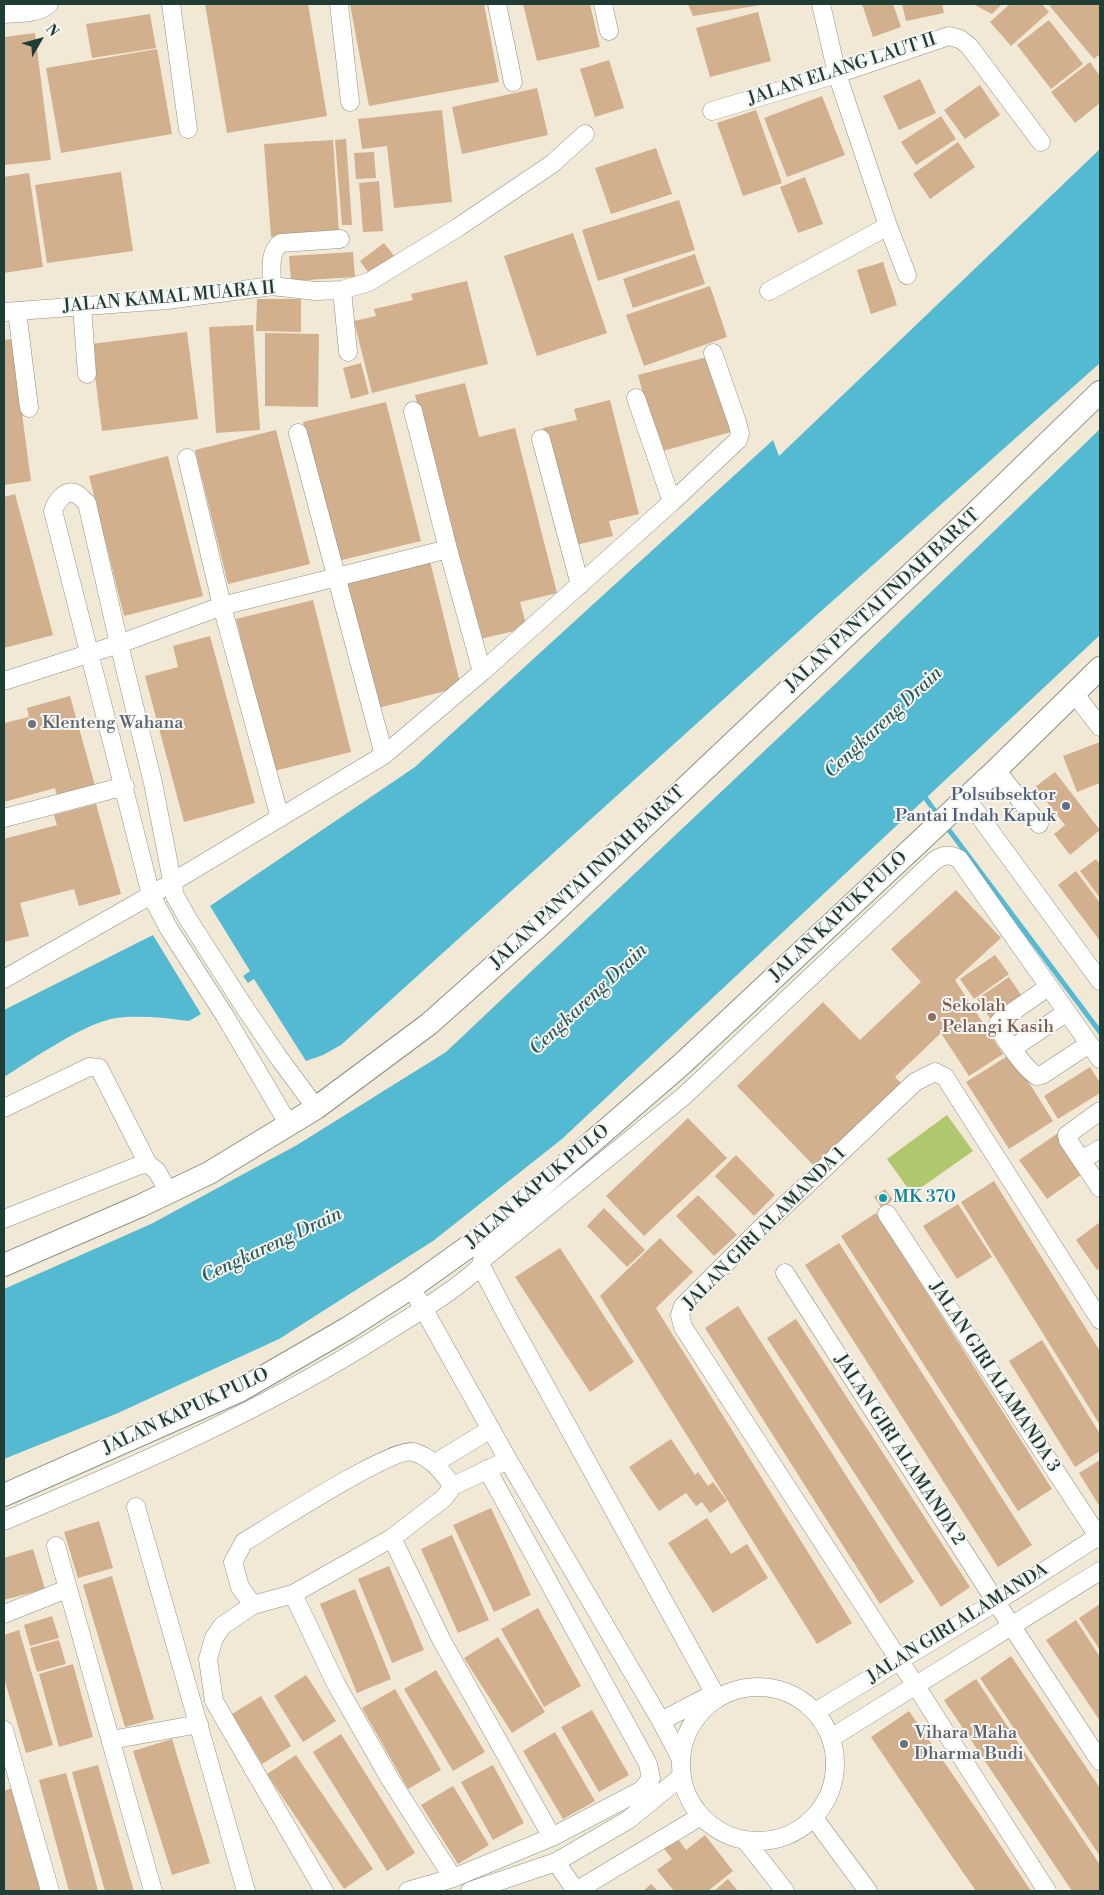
<!DOCTYPE html>
<style>
body{margin:0}
#map{position:relative;width:1104px;height:1895px;overflow:hidden;background:#f1e9d5;font-family:"Libre Bodoni",serif}
canvas{display:block}
.frame{position:absolute;inset:0;border:5px solid #1f3d34;pointer-events:none}
.north{position:absolute;left:15px;top:15px;width:50px;height:50px;-webkit-text-stroke:4px #f6f6f2;paint-order:stroke;rotate:52deg;font-size:14px;font-weight:700;line-height:20px;text-align:center;color:#1f3d34}
.north::after{content:'';display:block;margin:auto;width:18px;height:22px;background:#1f3d34;clip-path:polygon(50% 0,100% 100%,50% 72%,0 100%)}
</style>
<div id="map">
<canvas width="1104" height="1895"></canvas>
<div class="frame"></div>
<div class="north">N</div>
</div>
<script>
const context = document.querySelector('canvas').getContext('2d');
context.lineJoin = 'round';
function fill(path, color) { context.fillStyle = color; context.fill(path, 'evenodd'); }
function stroke(path, color, width, dash) { context.strokeStyle = color; context.lineWidth = width; context.lineCap = dash ? 'butt' : 'round'; context.setLineDash(dash || []); context.stroke(path); }
function write(font, color, halo, rows, align = 'center') {
  context.font = font + ' "Libre Bodoni",serif'; context.lineWidth = 4; context.setLineDash([]); context.textBaseline = 'middle'; context.strokeStyle = halo; context.fillStyle = color; for (const [text, x, y, turn = 0] of rows) {
    context.save(); context.translate(x, y); context.rotate((+turn || 0) * Math.PI / 180); context.textAlign = isNaN(turn) ? turn : align; if (halo) context.strokeText(text, 0, 0); context.fillText(text, 0, 0); context.restore();
  }
}
fill(new Path2D(`
 M947,1115L973,1151L912,1194L887,1159Z`), '#b0c86d');
fill(new Path2D(`
 M1100,149V363L819,613L341,1045L323,1055L306,1061L254,979L248,983L243,976L250,971L210,906L415,767L773,440L779,456Z
 M1100,429V635L562,1139L433,1241L279,1339L118,1413L4,1459V1289L151,1224L297,1145L446,1052L851,669Z
 M153,935L201,1014L189,1021C166,1018 140,1015 116,1018C84,1023 33,1059 4,1077V1010Z`), '#54bad2');
stroke(new Path2D(`
 M922,793L939,817
 M946,826L1100,1032`), '#54bad2', 5);
fill(new Path2D(`
 M205,4H308L327,116L227,133Z
 M350,4H484L499,82L369,106Z
 M523,4H590L600,47L537,61Z
 M688,4H761V5L693,16Z
 M862,4H893L901,27L873,37Z
 M902,4H942L944,13L906,21Z
 M973,4H1002L992,14Z
 M1010,4H1042L1049,12L1011,46L990,22Z
 M1048,4H1100V54L1094,59Z
 M758,12L771,61L710,77L696,28Z
 M150,14L156,48L92,58L86,24Z
 M1049,20L1083,64L1051,89L1017,45Z
 M35,33L51,160L4,165V37Z
 M157,49L172,134L61,153L46,68Z
 M609,60L624,108L595,117L580,69Z
 M1090,62L1100,76V103L1075,123L1051,92Z
 M920,79L936,113L899,130L883,96Z
 M980,85L1000,115L965,139L944,110Z
 M537,88L548,135L462,154L452,107Z
 M822,96L845,155L787,177L764,118Z
 M442,110L452,202L394,208L387,146L362,149L358,119Z
 M756,110L782,183L743,196L717,123Z
 M941,116L956,139L916,165L901,142Z
 M346,139L352,225H342L335,140Z
 M333,140L339,232L271,237L264,144Z
 M958,142L975,167L930,199L913,174Z
 M656,148L672,194L611,214L595,168Z
 M374,152L376,178L356,179L354,153Z
 M121,172L133,251L47,263L35,185Z
 M29,173L43,267L4,273V177Z
 M805,177L823,224L798,233L780,187Z
 M379,181L383,231L363,232L359,183Z
 M679,200L695,250L598,281L582,230Z
 M573,233L607,333L537,356L504,256Z
 M384,243L395,257L370,275L360,261Z
 M353,252L355,277L291,281L289,256Z
 M695,254L705,284L633,308L623,279Z
 M883,262L897,305L871,314L857,270Z
 M467,281L488,364L372,393L354,321L376,316L374,309L413,300L411,294Z
 M710,286L727,337L644,366L626,315Z
 M257,299H301V332L256,331Z
 M253,325L260,430L216,433L209,327Z
 M187,332L198,419L102,431L91,344Z
 M265,333L319,334L318,407L265,406Z
 M12,339L31,481L4,485V340Z
 M711,356L731,432L659,452L638,375Z
 M361,363L369,394L351,399L343,368Z
 M465,383L479,437L515,428L557,593L520,602L527,628L476,640L415,395Z
 M610,400L639,514L609,521L613,536L572,546L543,428L577,420L574,409Z
 M386,402L421,541L338,561L303,422Z
 M276,430L310,564L228,584L195,450Z
 M168,456L203,596L124,616L89,476Z
 M15,494L53,635L4,648V497Z
 M430,561L461,687L374,709L342,583Z
 M313,600L351,752L274,771L236,619Z
 M210,636L255,803L184,822L145,676L178,667L173,646Z
 M70,696L96,789L58,800L55,788L4,802V723L29,717L27,708Z
 M1100,742V783L1077,792L1063,756Z
 M1055,772L1100,830L1070,855L1054,834L1065,825L1035,787Z
 M96,804L121,894L79,906L74,889L20,903L29,936L4,942V839L57,825L54,815Z
 M1096,859L1100,864V898L1080,871Z
 M1076,871L1100,903V941L1058,885Z
 M956,890L1001,938L955,980L1003,1054L969,1076L941,1033L895,1077L902,1084L815,1167L737,1086L823,1002L860,1040L921,982L891,949Z
 M995,955L1009,974L974,999L960,979Z
 M1009,977L1024,999L992,1021L977,999Z
 M1011,1054L1053,1121L1009,1149L966,1082Z
 M1090,1067L1100,1083V1093L1058,1119L1044,1096Z
 M688,1118L727,1158L644,1236L606,1196Z
 M1058,1133L1085,1172L1047,1199L1019,1160Z
 M736,1155L775,1195L754,1216L715,1176Z
 M994,1181L1100,1351V1425L961,1202Z
 M885,1189L893,1200L882,1208L874,1197Z
 M698,1195L737,1235L714,1256L676,1216Z
 M958,1204L992,1257L957,1279L923,1226Z
 M604,1208L645,1250L627,1267L587,1226Z
 M876,1213L1052,1489L1018,1511L841,1236Z
 M1100,1222V1268L1097,1270L1076,1240Z
 M660,1238L693,1272L656,1308L852,1623L817,1644L600,1296Z
 M839,1243L1032,1545L998,1567L805,1265Z
 M560,1248L634,1362L590,1392L515,1277Z
 M738,1306L914,1582L880,1604L705,1328Z
 M796,1319L970,1587L941,1607L767,1338Z
 M1042,1340L1100,1434V1451L1075,1467L1009,1361Z
 M671,1439L695,1475L698,1472L708,1486L713,1482L727,1501L710,1513L702,1502L696,1506L686,1493L659,1511L629,1467Z
 M1100,1460V1507L1079,1473Z
 M491,1508L531,1595L494,1612L453,1525Z
 M707,1518L731,1554L747,1544L768,1578L713,1613L668,1543Z
 M99,1521L113,1568L78,1578L64,1532Z
 M452,1535L489,1620L458,1633L421,1549Z
 M33,1549L45,1589L4,1600V1558Z
 M389,1566L424,1650L392,1663L358,1579Z
 M112,1576L154,1719L125,1727L83,1585Z
 M355,1589L391,1679L357,1693L320,1604Z
 M1100,1604V1650L1079,1618Z
 M538,1608L581,1686L544,1707L501,1629Z
 M52,1616L59,1638L30,1646L24,1625Z
 M1076,1620L1100,1657V1721L1046,1640Z
 M19,1630L53,1745L26,1753L4,1678V1635Z
 M498,1637L545,1712L512,1733L464,1658Z
 M59,1640L66,1664L37,1672L30,1648Z
 M1011,1656L1100,1788V1856L980,1678Z
 M73,1664L93,1737L59,1747L39,1674Z
 M436,1670L485,1752L453,1771L404,1689Z
 M306,1675L336,1721L303,1742L274,1696Z
 M976,1679L1100,1865V1891H1072L944,1700Z
 M395,1689L441,1770L408,1789L362,1708Z
 M261,1696L291,1746L262,1764L232,1714Z
 M592,1710L629,1775L599,1792L561,1727Z
 M909,1711L979,1813L1031,1891H976L953,1858L871,1737Z
 M555,1732L595,1801L563,1819L523,1751Z
 M341,1734L415,1853L387,1871L313,1752Z
 M172,1739L210,1863L172,1875L133,1751Z
 M296,1755L373,1869L344,1889L267,1774Z
 M98,1765L128,1871L134,1891H105L87,1827L72,1772Z
 M493,1765L524,1823L493,1840L461,1782Z
 M66,1773L82,1830L98,1891H69L39,1780Z
 M453,1786L489,1845L458,1864L421,1805Z
 M12,1788L42,1891H4V1791Z
 M675,1835L686,1850L705,1835L733,1871L708,1891H674L657,1870L672,1859L662,1846Z
 M728,1879L738,1891H714Z
 M651,1884L658,1891H643Z`), '#d2af8d');
const minor = new Path2D(`
 M171,4L188,129
 M339,4L350,102
 M497,4L513,82
 M603,4L609,31
 M821,4L837,74L888,226L907,275
 M4,14C18,13 38,14 49,4
 M712,111L837,74L949,36L960,39L969,46L1041,142
 M272,286C272,272 268,252 281,243L340,239
 M342,290L348,352
 M769,291L888,226
 M82,306L87,374
 M17,311L29,408
 M4,312L167,300L272,286L315,291L342,290L369,282L457,228L552,164L585,134
 M413,411L448,549L482,672
 M298,433L384,755
 M541,439L580,585
 M187,458L222,606L280,818
 M672,502L738,440L740,433L737,422L713,353
 M4,681L119,644L222,606L448,549
 M1074,693L1100,727
 M996,770L1039,824
 M966,798L1100,981
 M4,818L125,786
 M4,979L151,895L384,755L482,672L672,502L636,398
 M1048,987L1001,1020L998,1024C1002,1037 1025,1069 1037,1076L1042,1075L1089,1044
 M1013,1048L1067,1012
 M4,1108L89,1067L99,1068L148,1164
 M1100,1111L1067,1135L1068,1140L1100,1188
 M289,1125L225,1016L169,929L151,895L53,511C56,502 65,488 77,494C80,496 84,501 87,503L119,644L153,783L175,896L188,919L243,1005L279,1058L316,1108
 M1082,1160L1100,1149
 M887,1214L1100,1539
 M4,1219L140,1165L148,1164L157,1171L169,1193
 M483,1259L684,1096L934,861C943,855 949,853 959,859L1100,1059
 M481,1266L507,1316L717,1698
 M785,1273L996,1602L1100,1761
 M418,1299L508,1460L661,1721L681,1759
 M435,1463L491,1429
 M136,1507L246,1891
 M4,1521C135,1466 264,1410 385,1333C417,1313 453,1292 481,1266L484,1250
 M392,1538L442,1641L552,1837
 M56,1546L153,1891
 M293,1594L336,1684L390,1779L453,1878
 M253,1605L240,1587L233,1562L244,1542C269,1527 392,1447 413,1452C432,1457 442,1472 453,1486
 M4,1614L67,1589
 M681 1764a77 77 0 1 1 154 0a77 77 0 1 1-154 0Z
 M815,1712L996,1602L1100,1535
 M661,1721L711,1695
 M4,1730L50,1891
 M831,1738L1100,1571
 M111,1740L199,1724
 M814,1818L868,1891
 M745,1840L785,1891
 M556,1862L576,1891
 M324,1891L214,1701L208,1659L214,1638L222,1626L253,1605L293,1594L392,1538L444,1498L453,1486L508,1460
 M408,1891L453,1878L552,1837L642,1790L651,1778L648,1764L487,1469
 M470,1891L556,1862L628,1820L682,1776
 M576,1891L701,1816
 M1047,1891L916,1686L683,1327L680,1315L683,1306L756,1233L915,1082L935,1072L945,1077L1100,1320`);
const major = new Path2D(`
 M4,1265L140,1206L209,1173L316,1108L429,1024L549,917L963,525L1100,392
 M4,1495L239,1391L348,1328L412,1287L486,1234L682,1064L996,770L1100,668`);
stroke(minor, '#889384', 19);
stroke(major, '#889384', 24);
stroke(minor, '#fff', 18);
stroke(major, '#fff', 22);
for (const [x, y, r, color] of [
 [32,724,5,"#6b7280"],
 [1066,806,5,"#5c6f8a"],
 [932,1017,5,"#8d6e63"],
 [883,1198,5,"#0f9aa8"],
 [904,1744,5,"#6b7280"]
]) { const dot = new Path2D(); dot.arc(x, y, r, 0, 2 * Math.PI); context.fillStyle = color; context.fill(dot); stroke(dot, '#f6f6f2', 2); }
write('18px', '#1f3d34', '#f6f6f2', [
 ["JALAN ELANG LAUT II",842,70,-18],
 ["JALAN KAMAL MUARA II",169,298,-5],
 ["JALAN PANTAI INDAH BARAT",883,601,-43],
 ["JALAN PANTAI INDAH BARAT",588,878,-43],
 ["JALAN KAPUK PULO",839,917,-43],
 ["JALAN KAPUK PULO",538,1187,-40],
 ["JALAN GIRI ALAMANDA 1",765,1229,-45],
 ["JALAN GIRI ALAMANDA 3",994,1377,57],
 ["JALAN KAPUK PULO",186,1412,-25],
 ["JALAN GIRI ALAMANDA 2",899,1450,57],
 ["JALAN GIRI ALAMANDA",958,1624,-32]
]);
write('18px', '#5b616d', '#f6f6f2', [
 ["Klenteng Wahana",42,724],
 ["Vihara Maha",914,1734],
 ["Dharma Budi",914,1755]
], 'left');
write('18px', '#4e5e75', '#f6f6f2', [
 ["Polsubsektor",1056,796],
 ["Pantai Indah Kapuk",1056,817]
], 'right');
write('18px', '#785e54', '#f6f6f2', [
 ["Sekolah",942,1007],
 ["Pelangi Kasih",942,1028]
], 'left');
write('18px', '#0d838f', '#f6f6f2', [
 ["MK 370",893,1198]
], 'left');
write('italic 19px', '#2c5c5c', '#f6f6f2', [
 ["Cengkareng Drain",884,723,-43],
 ["Cengkareng Drain",589,1000,-43],
 ["Cengkareng Drain",272,1246,-25]
]);
</script>
